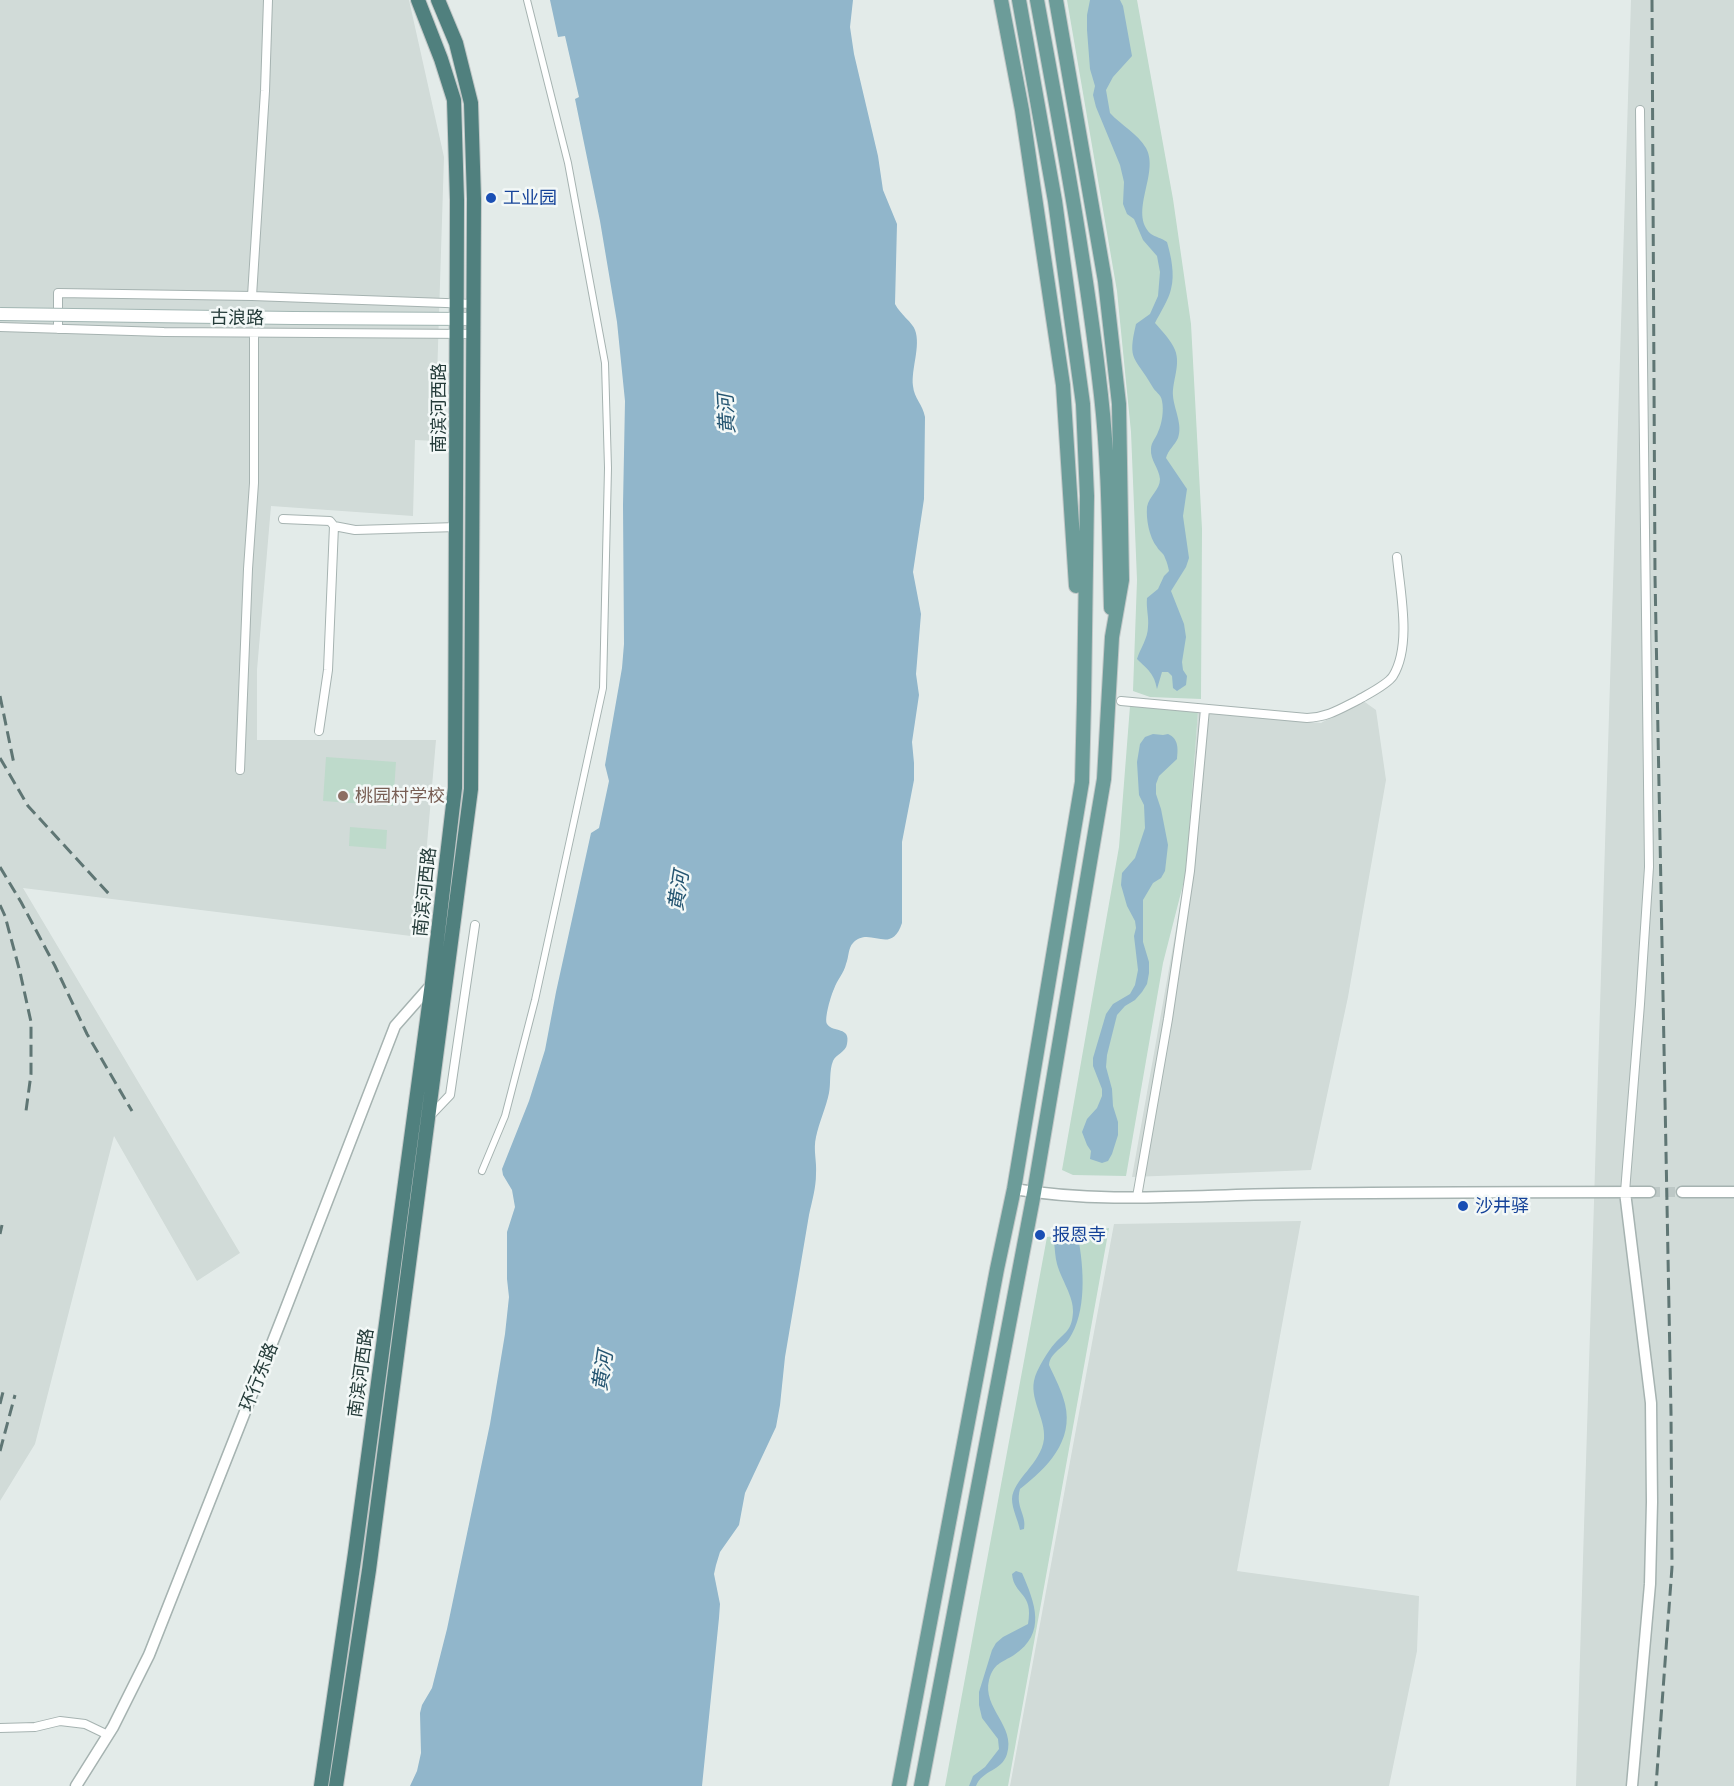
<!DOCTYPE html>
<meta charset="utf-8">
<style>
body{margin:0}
canvas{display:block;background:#e3ebe9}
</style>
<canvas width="1734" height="1786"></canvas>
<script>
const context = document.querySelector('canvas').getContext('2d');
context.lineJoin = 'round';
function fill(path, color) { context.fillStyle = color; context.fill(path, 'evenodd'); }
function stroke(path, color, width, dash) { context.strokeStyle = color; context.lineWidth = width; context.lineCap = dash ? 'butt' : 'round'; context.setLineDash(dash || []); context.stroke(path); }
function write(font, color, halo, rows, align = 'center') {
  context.font = font + ' "Golos Text","Noto Sans SC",sans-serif'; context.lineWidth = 5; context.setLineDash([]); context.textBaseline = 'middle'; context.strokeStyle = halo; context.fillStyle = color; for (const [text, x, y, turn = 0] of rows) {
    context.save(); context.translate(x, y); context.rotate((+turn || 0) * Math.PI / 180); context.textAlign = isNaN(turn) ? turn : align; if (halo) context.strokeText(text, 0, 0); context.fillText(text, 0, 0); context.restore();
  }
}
fill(new Path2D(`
 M0,0H409L444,157L435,441L415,440L413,516L271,506L257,670V740H436L419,937L23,888L240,1253L197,1281L114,1136L35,1444L0,1501Z
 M1631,0H1734V1786H1576Z
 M1362,700L1376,710L1386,780L1348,997L1311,1170L1132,1177L1186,873L1198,711L1321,723Z
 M1301,1221L1237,1571L1419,1596L1417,1651L1389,1786H1010L1114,1224Z`), '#d1dbd8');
fill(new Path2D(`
 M1067,0H1137L1173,199L1191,324L1202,529L1201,699L1150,697L1133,691L1137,580L1131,432L1117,291Z
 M1130,706L1198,711L1186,873L1163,963L1126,1176L1073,1175L1062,1170L1119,847Z
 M326,757L396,762L393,806L323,801Z
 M350,827L387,830L386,849L349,846Z
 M1109,1228L1008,1786H945L1047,1237Z`), '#bedacb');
fill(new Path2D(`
 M550,0H853L850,27L854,54L878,156L883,190L897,224L895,304C900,314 913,323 915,330C921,346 911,369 913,386C914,398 923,405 925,417L924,499L913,572L921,614L916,674L919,695L912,742L914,763V780L902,842V923C891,957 870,925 853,943C848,948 849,957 846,964C844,973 837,980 834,989C831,995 824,1019 827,1024C833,1033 851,1026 847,1044C846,1052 836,1054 833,1061C829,1071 831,1083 829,1093C826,1108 819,1122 816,1137C813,1150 817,1161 816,1174C816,1188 812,1201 809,1215L785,1357L780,1405L776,1427L745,1493L739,1525L720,1552L716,1565L714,1574L720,1604L719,1618L702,1786H410L417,1771L421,1753L420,1713L422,1705L432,1688L447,1629L490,1424L505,1334L509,1297L507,1279V1232L515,1207L512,1190L503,1175L502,1169L529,1101L545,1050L556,992L591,833L599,828L609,781L605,765L622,668L624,644L623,505L625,401L617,322L600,221L575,99L579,97L565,36L558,37Z
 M1090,0H1120L1123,6L1132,56L1113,77L1106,90L1110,113C1121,125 1138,134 1146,148C1160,173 1128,213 1151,234C1155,237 1162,238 1167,242C1171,256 1175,274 1171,289C1169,299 1160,313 1155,323C1162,331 1171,340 1175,350C1181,365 1172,381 1173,396C1174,409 1183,425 1178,438C1175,445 1168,450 1166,458L1187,489L1183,516L1189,558L1186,567L1171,591L1184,624L1186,637L1182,662L1183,670L1187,676L1186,685L1177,691L1173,688L1172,676L1168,672H1162L1157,689C1154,673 1148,670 1137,659C1140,649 1148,638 1148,627C1149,617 1146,609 1147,598L1158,589L1164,576L1169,571C1168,566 1167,562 1165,558C1164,553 1159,551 1157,547C1149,537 1146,519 1147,507C1149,496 1160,490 1160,479C1159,468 1150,460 1151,449C1151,442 1156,438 1158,432C1162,424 1164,410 1162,401C1161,394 1155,392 1152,386C1135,356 1127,362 1136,324L1150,314L1158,296L1160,272L1157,256L1143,240L1134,219L1127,214L1123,204L1124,182L1120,165L1096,107L1093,95L1095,86L1090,69L1087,30V15Z
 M1153,734L1163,735L1168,734C1179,739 1178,749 1177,759L1159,776L1156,784V794L1161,809L1168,845L1165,871L1161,878L1153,883L1143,900V942L1149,962V973L1147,984L1142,992L1135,1000L1125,1006L1117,1015L1107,1055L1106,1067L1112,1089L1113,1106L1118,1122V1135L1112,1154L1108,1161L1102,1163L1090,1159L1091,1151L1087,1145L1082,1132L1087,1119L1097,1108L1102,1096V1089L1093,1066V1058L1106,1014L1113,1004L1130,994L1135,985L1138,970L1134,936L1136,928L1135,921L1127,906L1121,885L1122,873L1135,858L1145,828L1144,805L1139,795L1137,762L1140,744L1145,737Z
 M1064,1235L1078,1237C1084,1268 1087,1312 1069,1339C1062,1349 1050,1353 1049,1365C1055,1378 1062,1391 1065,1404C1074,1441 1047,1468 1020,1489C1015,1507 1027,1515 1024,1529L1020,1530C1018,1520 1012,1509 1012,1499C1013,1479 1041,1464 1044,1439C1046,1418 1028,1398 1035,1377C1038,1368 1049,1349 1056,1342C1067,1331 1072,1329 1073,1312C1074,1297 1061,1279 1057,1264C1055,1257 1055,1249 1054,1242Z
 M1016,1571L1022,1573C1035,1603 1047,1633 1014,1655C1001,1663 994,1663 989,1680C982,1708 1016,1726 1007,1754C1002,1771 982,1770 976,1786H969L973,1776L985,1767L999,1749L998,1739L982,1718L979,1705V1692L992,1650L996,1643L1003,1637L1028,1624C1034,1592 1014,1596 1012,1574Z`), '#91b6cb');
stroke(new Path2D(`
 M1650,1192H1682`), '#bdc8c6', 10, [10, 5]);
const pedestrian = new Path2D(`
 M482,1171L505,1116L535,1000L603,688L608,468L605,363L568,163L527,0`);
const minor = new Path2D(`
 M252,296L265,91L268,0
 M0,327L164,332L473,334
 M58,329V293L252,296L473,304
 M283,519L330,521L334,526
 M1121,701L1307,718C1328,717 1340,709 1358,700C1368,694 1387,685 1393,676C1412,645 1400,591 1397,557
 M319,731L328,670L334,526L355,530L457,527
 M240,770L248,569L254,483V333
 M429,1117L450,1095L475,925
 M1625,1192L1640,1004L1649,867L1640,110
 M1137,1197L1168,1019L1190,871L1205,709
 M0,1728L35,1727L60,1721L85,1724L108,1735`);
const tertiary = new Path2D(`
 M1014,1189C1102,1204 1193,1195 1282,1194C1405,1192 1527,1192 1650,1192
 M1625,1192L1651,1403L1652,1502L1650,1584L1632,1786
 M1682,1192H1734
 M76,1786L113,1727L149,1655L284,1313L395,1026L432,984`);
const secondary = new Path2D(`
 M293,318L473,319`);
const primary = new Path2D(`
 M1001,0L1022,110L1063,385L1076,586
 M1037,0C1061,131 1086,262 1101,395C1109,465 1109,537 1111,608
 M899,1786L997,1269L1014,1189L1082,782L1084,701L1087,496L1083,404L1055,201L1019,0
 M921,1786L1034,1193L1104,779L1112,637L1122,580L1119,404L1105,281L1056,0`);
const trunk = new Path2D(`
 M321,1786L355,1553L432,983L455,788L457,200L454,100L441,59L418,0
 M336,1786L369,1570L471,789L474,199L471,103L456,43L438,0`);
stroke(pedestrian, '#a6b3b1', 8);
stroke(minor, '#a6b3b1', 10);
stroke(tertiary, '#a6b3b1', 13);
stroke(secondary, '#a2b6b3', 14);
stroke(primary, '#c2c8c8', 16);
stroke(trunk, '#c2c8c8', 16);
stroke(pedestrian, '#fff', 6);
stroke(minor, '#fff', 8);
stroke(tertiary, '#fff', 10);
stroke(secondary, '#fff', 12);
stroke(primary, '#6c9c99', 14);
stroke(trunk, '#50807e', 14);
stroke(new Path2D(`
 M1652,0L1655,576L1671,1413L1672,1567L1656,1786
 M0,696L14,764
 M0,758L28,806L109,894
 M0,867L21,902L55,966L87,1034L132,1111
 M0,905L5,916L20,972L31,1022V1074L26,1111
 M0,1234L2,1225
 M0,1404L3,1392
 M0,1451L15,1395`), '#5f7674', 3, [12, 6]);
const secondaryBridge = new Path2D(`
 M0,314L293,318`);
stroke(secondaryBridge, '#a2b6b3', 14, []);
stroke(secondaryBridge, '#fff', 12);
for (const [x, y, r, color] of [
 [491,198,6,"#1a4fb4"],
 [343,796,6,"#8d6e63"],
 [1463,1206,6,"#1a4fb4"],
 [1040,1235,6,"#1a4fb4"]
]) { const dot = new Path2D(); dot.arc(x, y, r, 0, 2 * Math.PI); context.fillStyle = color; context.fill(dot); stroke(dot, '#f3f8f7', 2); }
write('18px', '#164399', '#f3f8f7', [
 ["工业园",503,198],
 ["沙井驿",1475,1206],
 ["报恩寺",1052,1235]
], 'left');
write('18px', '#243b39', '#f3f8f7', [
 ["古浪路",237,318,1],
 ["南滨河西路",439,408,-90],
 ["南滨河西路",425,892,-84],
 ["南滨河西路",361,1373,-82],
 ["环行东路",259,1377,-68]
]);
write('18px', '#785e54', '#f3f8f7', [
 ["桃园村学校",355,796]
], 'left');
write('italic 20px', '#255571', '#f3f8f7', [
 ["黄河",727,414,-93],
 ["黄河",679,891,-81],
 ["黄河",603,1371,-81]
]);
</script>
